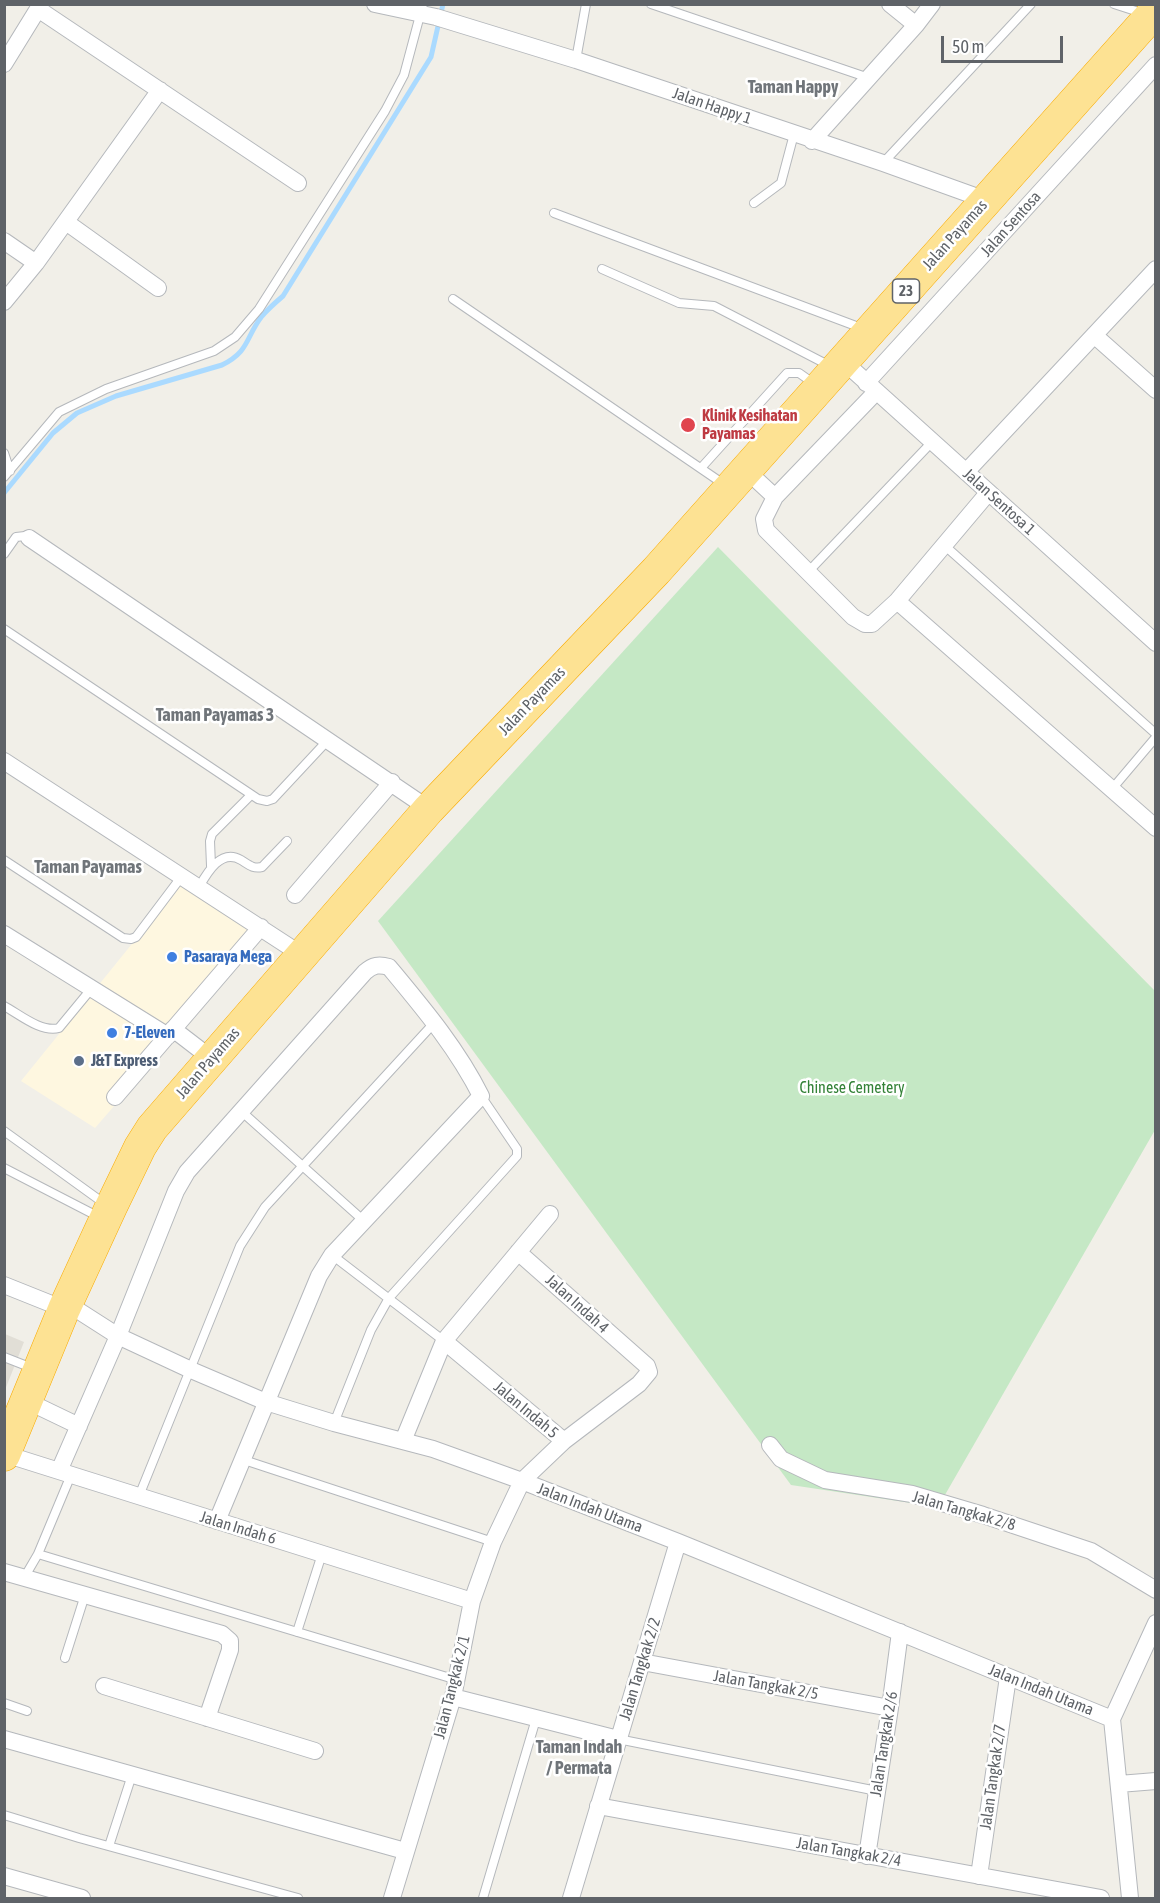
<!DOCTYPE html>
<style>
body{margin:0}
#map{position:relative;width:1160px;height:1903px;overflow:hidden;background:#f1efe8;font-family:"Asap Condensed",sans-serif}
canvas{display:block}
.frame{position:absolute;inset:0;border:6px solid #5f6368;pointer-events:none}
.scale{position:absolute;left:941px;top:36px;width:122px;height:27px;box-sizing:border-box;border:3px solid #5f6368;border-top:0;padding-left:8px;font-size:18px;line-height:21px;white-space:nowrap;color:#5f6368;-webkit-text-stroke:4px #fff;paint-order:stroke}
</style>
<div id="map">
<canvas width="1160" height="1903"></canvas>
<div class="frame"></div>
<div class="scale">50 m</div>
</div>
<script>
const context = document.querySelector('canvas').getContext('2d');
context.lineJoin = 'round';
function fill(path, color) { context.fillStyle = color; context.fill(path, 'evenodd'); }
function stroke(path, color, width, dash) { context.strokeStyle = color; context.lineWidth = width; context.lineCap = dash ? 'butt' : 'round'; context.setLineDash(dash || []); context.stroke(path); }
function write(font, color, halo, rows, align = 'center') {
  context.font = font + ' "Asap Condensed",sans-serif'; context.lineWidth = 5; context.setLineDash([]); context.textBaseline = 'middle'; context.strokeStyle = halo; context.fillStyle = color; for (const [text, x, y, turn = 0] of rows) {
    context.save(); context.translate(x, y); context.rotate((+turn || 0) * Math.PI / 180); context.textAlign = isNaN(turn) ? turn : align; if (halo) context.strokeText(text, 0, 0); context.fillText(text, 0, 0); context.restore();
  }
}
fill(new Path2D(`
 M182,882L262,936L95,1128L21,1081Z`), '#fef7e0');
fill(new Path2D(`
 M5,1334L24,1342L5,1390Z`), '#e1ded6');
fill(new Path2D(`
 M718,547L1155,991V1130L938,1507L791,1485L378,921Z`), '#c5e8c5');
stroke(new Path2D(`
 M4,493L53,433L77,413L116,396L222,365C250,351 245,338 262,316C268,309 276,302 283,296L431,57L443,4`), '#aadaff', 5);
const lane = new Path2D(`
 M651,4L869,78
 M1114,4L1145,14
 M576,60L586,4
 M883,163L1031,4
 M754,203L781,183L794,134
 M554,213L864,329
 M602,269L679,303L714,306L830,366
 M453,299L725,485
 M4,453L10,471
 M701,468L787,373H799L816,385
 M4,477L59,412L106,389L214,351L235,337L259,309L385,111L404,75L423,4
 M944,545L1156,734
 M4,554L16,537L25,536L29,538
 M808,572L932,442
 M4,629L258,799L267,801L273,799L328,740
 M1112,789L1156,737
 M4,860L123,938L131,939L136,937L182,876
 M211,866L210,841L212,834L251,795
 M199,887C207,873 221,848 241,860C249,865 253,869 262,867L287,841
 M4,1006C19,1014 41,1033 59,1028L92,988
 M241,1111L364,1221
 M4,1131L105,1204
 M4,1168L99,1217
 M332,1255L444,1341
 M4,1357L32,1368
 M334,1423L371,1330L389,1298L517,1156V1149L481,1096
 M244,1460L493,1542
 M71,1475L38,1554L457,1680
 M139,1496L240,1246L265,1207L435,1022
 M24,1578L38,1554
 M297,1632L322,1554
 M65,1658L85,1595
 M4,1703L27,1711
 M618,1739L877,1791
 M4,1815L79,1838L298,1898
 M109,1846L132,1775
 M483,1898L536,1719`);
const street = new Path2D(`
 M375,4L436,17L576,60L883,163L986,200
 M890,4L916,25
 M38,9L298,183
 M4,64L41,4
 M812,141L916,25L932,4
 M66,222L158,288
 M4,241L36,263
 M4,302L36,263L160,90
 M1094,335L1156,390
 M843,361L1156,643
 M866,383L1156,65
 M746,470L775,497L876,392
 M966,472L1156,269
 M775,497L764,519L766,530L853,617L865,624H872L897,601L988,493
 M29,538L429,809
 M897,601L1156,828
 M4,761L302,955
 M295,895L392,782
 M4,934L168,1036
 M173,1029L212,1059
 M115,1097L261,927
 M4,1285L64,1309
 M68,1304L118,1336L191,1370L266,1402L334,1423L433,1449L522,1481L678,1542L1112,1719
 M444,1341L564,1441
 M27,1401L79,1426
 M403,1441L444,1341L550,1214
 M770,1445L781,1459L825,1480L912,1494L983,1515L1091,1551L1156,1590
 M5,1454L472,1601
 M59,1471L118,1336L176,1191L187,1172L365,972C373,965 379,964 389,967C423,1008 457,1048 481,1096L332,1255L319,1276L217,1521
 M4,1572L222,1634L230,1641V1650L207,1718
 M642,1662L890,1708
 M104,1686L315,1751
 M453,1697L618,1739
 M4,1739L405,1851
 M1119,1784L1156,1781
 M598,1806L1101,1898
 M867,1856L890,1708L900,1632
 M4,1876L82,1898
 M979,1876L1008,1677
 M392,1898L453,1697L472,1601L493,1542L522,1481L564,1441L639,1384L649,1372L647,1366L518,1252
 M571,1898L678,1542
 M1130,1898L1112,1719L1156,1623`);
const highway = new Path2D(`
 M4,1455L64,1309L111,1207L140,1147L152,1128L429,809L656,571L1156,10`);
stroke(lane, '#b5b8bc', 10);
stroke(street, '#b5b8bc', 18);
stroke(highway, '#f9ab00', 33);
stroke(lane, '#fff', 8);
stroke(street, '#fff', 16);
stroke(highway, '#fde293', 32);
for (const [x, y, r, color] of [
 [688,425,8,"#e0444e"],
 [172,957,6,"#3f7fe0"],
 [112,1033,6,"#3f7fe0"],
 [79,1061,6,"#5c6f8a"]
]) { const dot = new Path2D(); dot.arc(x, y, r, 0, 2 * Math.PI); context.fillStyle = color; context.fill(dot); stroke(dot, '#fff', 2); }
for (const [x, y, w] of [
 [906,291,27]
]) { const box = new Path2D(); box.roundRect(x - w / 2, y - 12, w, 24, 4.5); context.fillStyle = '#fff'; context.fill(box); stroke(box, '#5f6368', 1.5); }
write('bold 15px', '#5f6368', null, [
 ["23",906,291]
]);
write('16px', '#5f6368', '#fff', [
 ["Jalan Happy 1",712,106,19],
 ["Jalan Sentosa",1011,224,-48],
 ["Jalan Payamas",955,235,-48],
 ["Jalan Sentosa 1",999,502,42],
 ["Jalan Payamas",532,701,-46],
 ["Jalan Payamas",208,1063,-49],
 ["Jalan Indah 4",577,1304,42],
 ["Jalan Indah 5",526,1410,40],
 ["Jalan Indah Utama",590,1508,21],
 ["Jalan Tangkak 2/8",964,1511,16],
 ["Jalan Indah 6",238,1528,17],
 ["Jalan Tangkak 2/2",640,1669,-73],
 ["Jalan Tangkak 2/5",766,1685,10],
 ["Jalan Tangkak 2/1",452,1687,-76],
 ["Jalan Indah Utama",1041,1690,22],
 ["Jalan Tangkak 2/6",884,1744,-81],
 ["Jalan Tangkak 2/7",993,1777,-82],
 ["Jalan Tangkak 2/4",849,1852,10]
]);
write('bold 16px', '#be3a42', '#fff', [
 ["Klinik Kesihatan",702,416],
 ["Payamas",702,434]
], 'left');
write('bold 16px', '#366cbe', '#fff', [
 ["Pasaraya Mega",184,957],
 ["7-Eleven",124,1033]
], 'left');
write('bold 16px', '#4e5e75', '#fff', [
 ["J&T Express",91,1061]
], 'left');
write('16px', '#348238', '#fff', [
 ["Chinese Cemetery",852,1088]
]);
write('bold 18px', '#70757a', '#fff', [
 ["Taman Happy",793,87],
 ["Taman Payamas 3",215,715],
 ["Taman Payamas",88,867],
 ["Taman Indah",579,1747],
 ["/ Permata",579,1768]
]);
</script>
